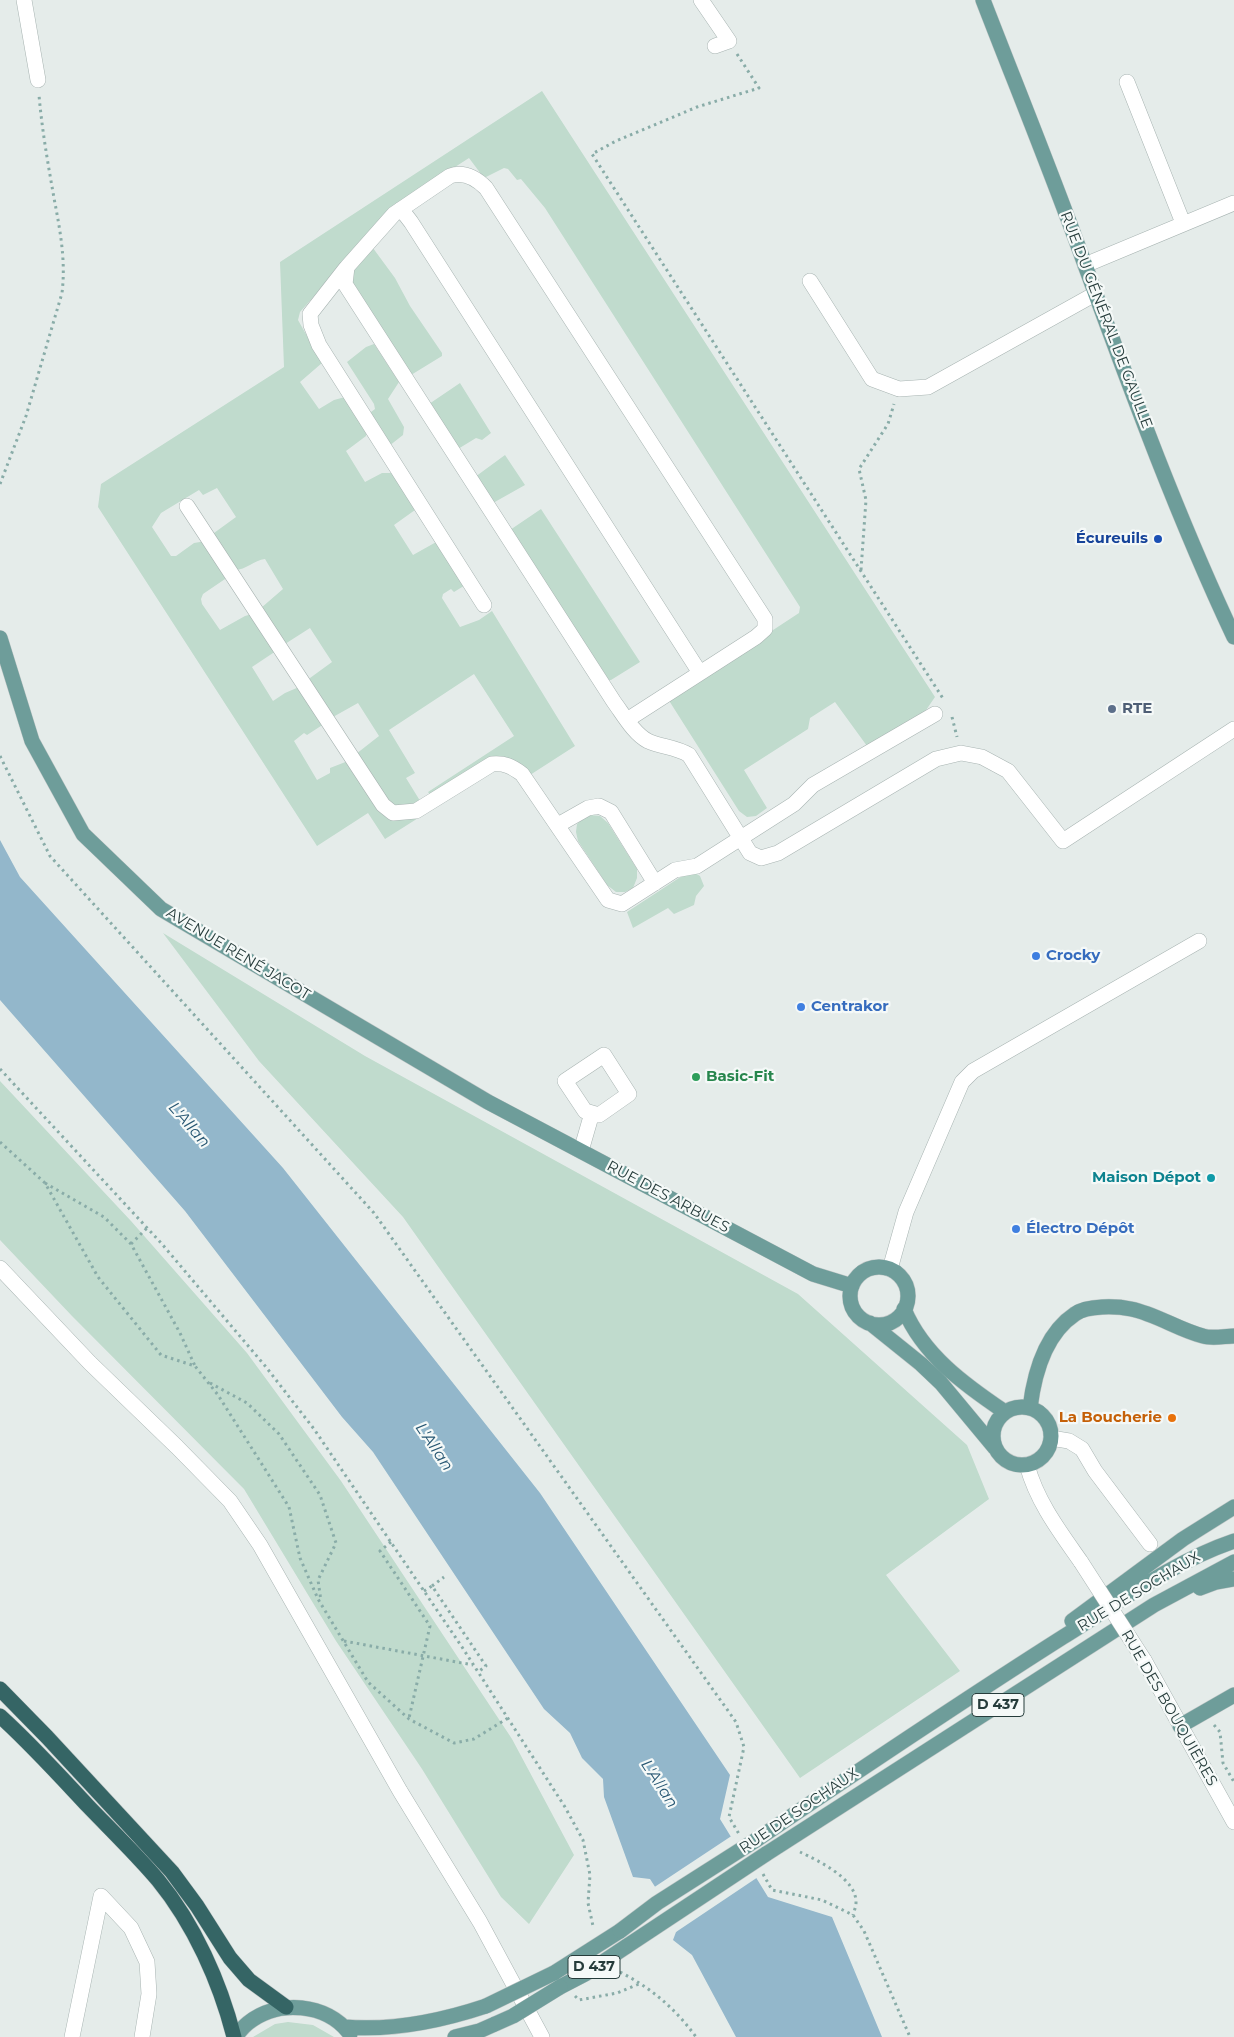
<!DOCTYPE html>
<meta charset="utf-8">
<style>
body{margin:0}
canvas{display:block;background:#e5ecea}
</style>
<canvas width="1234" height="2037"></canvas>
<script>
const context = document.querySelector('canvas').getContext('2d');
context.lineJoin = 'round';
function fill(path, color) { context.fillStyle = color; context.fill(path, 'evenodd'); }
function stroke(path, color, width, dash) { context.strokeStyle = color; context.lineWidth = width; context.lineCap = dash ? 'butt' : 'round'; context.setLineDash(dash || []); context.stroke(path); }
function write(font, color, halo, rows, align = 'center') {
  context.font = font + ' Montserrat,sans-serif'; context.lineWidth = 4.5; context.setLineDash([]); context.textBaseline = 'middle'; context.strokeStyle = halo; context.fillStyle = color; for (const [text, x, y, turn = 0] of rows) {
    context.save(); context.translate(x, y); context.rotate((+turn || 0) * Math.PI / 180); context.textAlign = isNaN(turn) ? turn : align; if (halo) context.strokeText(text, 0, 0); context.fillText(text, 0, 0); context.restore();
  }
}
fill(new Path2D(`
 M542,91L935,697L922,716L867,746L835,702L810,718L808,729L744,770L767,808L756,816L747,817L739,811L668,699L799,613L800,607L545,208L521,179L517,180L508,169L504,168L484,178L469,158L393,207L300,312L298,320L322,363L300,382L319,409L334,400L345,397L367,430L366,436L346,451L365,482L382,473H395L414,506L415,510L394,525L413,555L438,541L467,584L454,592L451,589L443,594L442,598L460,627L479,620L492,611L575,746L530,775L515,762L431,796L428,792L514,736L474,674L389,730L415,773L406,778L422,804L395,807L386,801L356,754L379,736L358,703L333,717L309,683L310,678L332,662L310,628L285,644L261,608L283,589L265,559C254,560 246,570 235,570L214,535V533L236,517L217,488L203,495L199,490L161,513L152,527L171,556H176L194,543L206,541L228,577L203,594L201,599L202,604L220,630L245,616L252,614L276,651L252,667L273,701L285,693L299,687L324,724L307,735L304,733L294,741L317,780L330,773V768L348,761L381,809L423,815L385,839L368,813L317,846L98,507L101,484L284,367L280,262Z
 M370,244L395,278L410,306L442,353V356L411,375L353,289L352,271Z
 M374,344L399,382L388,399L404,427L403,435L389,446L367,415L375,409L374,404L347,362L366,347Z
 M460,383L491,433L482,440L476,438L458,449L429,404Z
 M505,455L525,485L493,503L475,477Z
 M541,509L640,662L611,680H609L510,530Z
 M591,815L600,816L608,823L637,869V878L633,888L625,892H616L607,885L578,841L576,832L577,824L583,818Z
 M695,873L700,876L704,886L696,896L694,905L674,914L668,908L633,928L627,912L682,876Z
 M163,933L365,1056L798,1294L967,1445L989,1499L886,1575L960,1671L800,1778L403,1217L259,1061Z
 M0,1081L131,1221L247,1353L341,1481L512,1739L574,1855L529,1924L501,1897L422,1769L336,1641L244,1489L72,1316L0,1240Z
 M288,2022L313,2025L334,2037H253L275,2024Z`), '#c0dbcd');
fill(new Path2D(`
 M0,840L20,877L283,1168L540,1493L730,1775L720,1819L768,1897L832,1917L882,2037H736L692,1955L673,1940L679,1924L650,1879L633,1877L604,1797L603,1779L582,1758L570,1733L544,1709L373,1452L342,1417L185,1211L0,1000Z`), '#93b7cb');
fill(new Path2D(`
 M733,1835L758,1877L676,1932L675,1929L676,1924L653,1888Z`), '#e5ecea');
const minor = new Path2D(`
 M24,0L38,80
 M701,0L729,41L715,46
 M1127,82L1183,223
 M401,209L411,222L700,673
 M1085,265L1234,203
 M346,268L310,314L311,325L319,345L484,605
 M810,281L872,379L899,389L928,387L1095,294
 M187,506L383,805L393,813L416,811L492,764C505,763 511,766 522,774L608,900L622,904L675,870L697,866L794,804L813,785L935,714
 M627,720L756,637L765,629V619L486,188C476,178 464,171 450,176L394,214L347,267L345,284L614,702C623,714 634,734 648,741C661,747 676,747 689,755L750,853L761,858L778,853L936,759L961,753L982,757L1008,771L1063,841L1234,729
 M558,825L588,808L599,806L611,812L655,883
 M604,1055L629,1094L599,1115L585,1111L565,1081Z
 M581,1151L592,1113
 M0,1268L90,1363L177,1447L230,1501L260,1545L400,1791L480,1922L542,2037
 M890,1269L906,1212L962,1082L973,1071L1199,941
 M1051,1438L1069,1441L1082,1449L1095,1471L1150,1544
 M1027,1465C1037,1502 1060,1532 1081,1562
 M1144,1660L1234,1822
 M72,2037L101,1896L131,1928L147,1962L149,1994L142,2037`);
const major = new Path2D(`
 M983,0C1017,88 1053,176 1085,265C1131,390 1177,516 1234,637
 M0,638L32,741L83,834L161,909L488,1102L813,1274L852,1286
 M850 1296a29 29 0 1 1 58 0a29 29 0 1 1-58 0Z
 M904,1309C923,1355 965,1385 1005,1412
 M870,1323L921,1364L941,1383L995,1448
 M993 1436a29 29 0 1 1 58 0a29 29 0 1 1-58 0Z
 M1030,1408C1034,1375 1045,1334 1075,1314C1087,1305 1117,1306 1131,1309C1156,1314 1179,1330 1203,1336C1212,1339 1225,1336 1234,1336
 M1200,1588L1216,1582L1234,1579
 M1072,1621L1183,1539L1234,1507
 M1180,1726L1234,1695
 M756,1840C858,1771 959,1703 1063,1637C1118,1603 1172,1562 1234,1541
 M766,1854L1154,1605L1234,1562
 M554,1973L620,1931
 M560,1987L585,1974L627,1946
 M345,2027C393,2031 441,2021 486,2006
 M235,2037C239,2032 243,2027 248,2023C278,1999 327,2003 350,2034
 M455,2037L479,2031L495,2024`);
const highway = new Path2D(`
 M0,1689L47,1737L172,1872L197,1906L230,1958L249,1980L286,2007
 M0,1716C31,1744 59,1775 88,1806C111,1830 136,1854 158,1880C194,1924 220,1982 234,2037`);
stroke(minor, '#a8b4b2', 16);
stroke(major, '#c2c8c8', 16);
stroke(highway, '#c2c8c8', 16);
stroke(new Path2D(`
 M737,54L759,88L697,107L616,141L592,154L944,700
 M0,484L26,416L62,293C66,260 60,230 54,198C48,164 42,130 39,95
 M861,570L866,500L859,469L888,424L894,404
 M952,717L957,737
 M0,756L50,856L374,1213L736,1722L744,1747L729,1817L739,1834
 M0,1069L162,1244L266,1367L314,1429L462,1647L565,1807L583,1840L590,1875L588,1903L593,1926
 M0,1142L45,1183L98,1277L161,1355L195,1366L218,1395L289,1507L300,1558L318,1599L368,1682L409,1719L454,1743L474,1739L508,1718
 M45,1183L104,1217L131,1244L180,1333L195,1366
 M131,1244L147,1228
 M210,1383L247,1403L279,1434L320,1495L336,1543L318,1580L321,1601
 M391,1542L380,1551L430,1626L409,1718
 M432,1586L444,1577
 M424,1591L432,1586L486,1666L478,1672
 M344,1641L473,1665
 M1214,1725L1220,1732L1223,1763L1234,1782
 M800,1852C819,1861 857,1879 856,1903C856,1907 854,1911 853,1915
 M763,1874L772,1890L822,1900L853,1915L864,1931L910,2037
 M620,1972C651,1988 675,2008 696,2037
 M575,1996L579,2000L617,1993L639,1984`), '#89aca8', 3, [2.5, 4]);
stroke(minor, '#fff', 15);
stroke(major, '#6e9d9a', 15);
stroke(highway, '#356565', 15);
const minorBridge = new Path2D(`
 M1081,1562L1144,1660`);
const majorBridge = new Path2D(`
 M620,1931L657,1903L756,1840
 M627,1946L766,1854
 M486,2006L554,1973
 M495,2024L513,2016L560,1987`);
stroke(minorBridge, '#a8b4b2', 16, []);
stroke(majorBridge, '#c2c8c8', 16, []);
stroke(minorBridge, '#fff', 15);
stroke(majorBridge, '#6e9d9a', 15);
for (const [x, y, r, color] of [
 [1158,539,5,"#1a4fb4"],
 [1112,709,5,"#5c6f8a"],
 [1036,956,5,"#3f7fe0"],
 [801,1007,5,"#3f7fe0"],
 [696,1077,5,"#2e9e5b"],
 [1211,1178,5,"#0f9aa8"],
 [1016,1229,5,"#3f7fe0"],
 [1172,1418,5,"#e8710a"]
]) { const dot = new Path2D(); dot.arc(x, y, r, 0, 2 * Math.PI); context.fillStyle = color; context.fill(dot); stroke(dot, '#f5f9f8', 2); }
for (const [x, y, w] of [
 [998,1705,52],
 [594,1967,52]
]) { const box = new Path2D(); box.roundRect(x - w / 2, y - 11.5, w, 23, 4); context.fillStyle = '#f5f9f8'; context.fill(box); stroke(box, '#263c3b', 1); }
write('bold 14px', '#263c3b', null, [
 ["D 437",998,1705],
 ["D 437",594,1967]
]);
write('15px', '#263c3b', '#f5f9f8', [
 ["RUE DU GÉNÉRAL DE GAULLE",1106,320,69],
 ["AVENUE RENÉ JACOT",238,954,31],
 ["RUE DES ARBUES",668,1197,28],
 ["RUE DE SOCHAUX",1139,1592,-31],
 ["RUE DES BOUQUIÈRES",1169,1708,60],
 ["RUE DE SOCHAUX",799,1811,-34]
]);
write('bold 15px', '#164399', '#f5f9f8', [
 ["Écureuils",1148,539]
], 'right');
write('bold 15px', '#4e5e75', '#f5f9f8', [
 ["RTE",1122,709]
], 'left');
write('bold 15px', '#366cbe', '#f5f9f8', [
 ["Crocky",1046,956],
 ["Centrakor",811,1007],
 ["Électro Dépôt",1026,1229]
], 'left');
write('bold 15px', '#27864d', '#f5f9f8', [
 ["Basic-Fit",706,1077]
], 'left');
write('bold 15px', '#0d838f', '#f5f9f8', [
 ["Maison Dépot",1201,1178]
], 'right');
write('bold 15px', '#c56008', '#f5f9f8', [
 ["La Boucherie",1162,1418]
], 'right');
write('italic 16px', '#265672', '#f5f9f8', [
 ["L'Allan",189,1125,49],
 ["L'Allan",434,1447,56],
 ["L'Allan",659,1784,57]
]);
</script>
